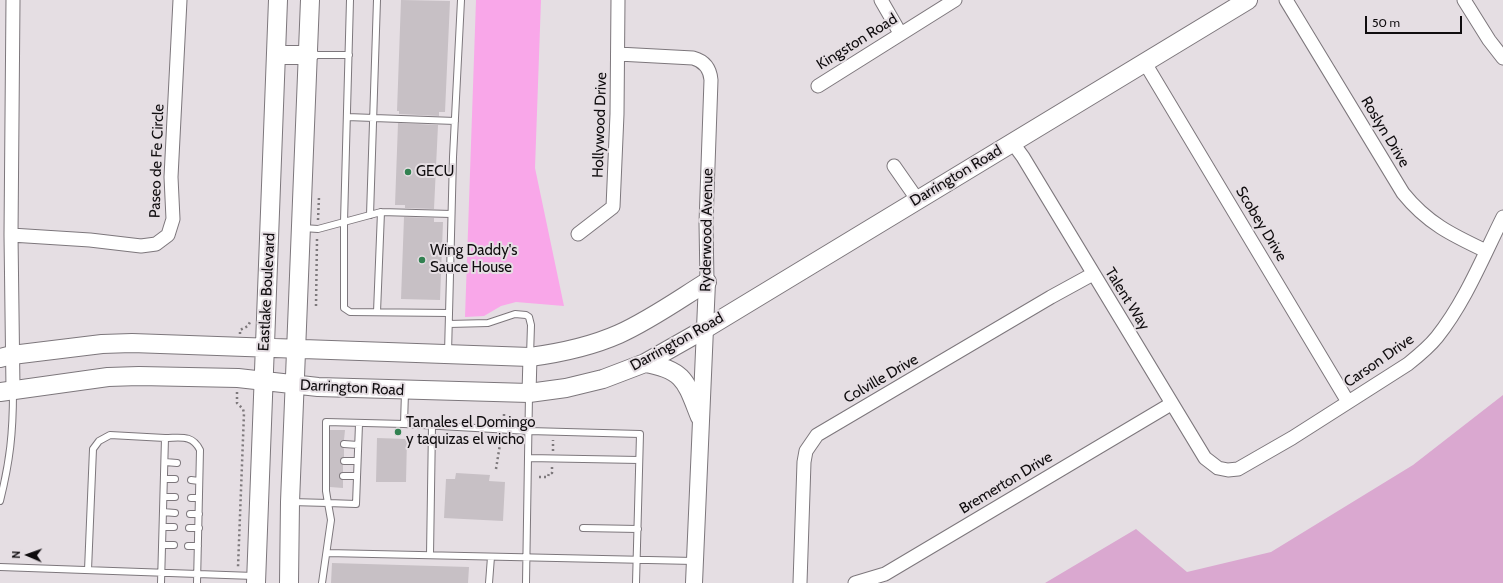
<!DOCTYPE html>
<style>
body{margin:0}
#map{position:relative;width:1503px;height:583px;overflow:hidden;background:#e5dee3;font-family:Cabin,sans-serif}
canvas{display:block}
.north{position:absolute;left:8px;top:535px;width:40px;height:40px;-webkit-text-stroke:3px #e5dee3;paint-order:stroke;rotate:272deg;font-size:11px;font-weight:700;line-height:16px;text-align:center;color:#100d0f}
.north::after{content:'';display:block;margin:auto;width:14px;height:18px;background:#100d0f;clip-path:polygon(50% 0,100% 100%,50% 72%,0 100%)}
.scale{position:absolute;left:1365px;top:16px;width:97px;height:18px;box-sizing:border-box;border:2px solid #100d0f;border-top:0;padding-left:5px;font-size:12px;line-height:14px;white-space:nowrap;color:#100d0f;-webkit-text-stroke:3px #e5dee3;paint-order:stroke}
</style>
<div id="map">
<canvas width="1503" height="583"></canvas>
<div class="north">N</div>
<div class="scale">50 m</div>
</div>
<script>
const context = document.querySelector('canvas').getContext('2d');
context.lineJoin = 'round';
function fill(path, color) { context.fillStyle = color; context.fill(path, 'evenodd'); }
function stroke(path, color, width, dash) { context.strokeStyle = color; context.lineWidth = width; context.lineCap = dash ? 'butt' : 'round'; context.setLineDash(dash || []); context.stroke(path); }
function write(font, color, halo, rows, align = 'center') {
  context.font = font + ' Cabin,sans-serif'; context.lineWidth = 4; context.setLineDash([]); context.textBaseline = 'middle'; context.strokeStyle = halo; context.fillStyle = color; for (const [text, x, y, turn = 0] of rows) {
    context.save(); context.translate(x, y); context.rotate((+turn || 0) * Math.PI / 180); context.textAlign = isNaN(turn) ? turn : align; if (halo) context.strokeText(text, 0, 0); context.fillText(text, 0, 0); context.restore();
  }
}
fill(new Path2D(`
 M1503,395V583H1045L1136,529L1187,572L1271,552L1413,465Z`), '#daa8d0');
fill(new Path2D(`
 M476,0H541L535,168L564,306L516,302L501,306L484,316L465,317Z`), '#f9a7e9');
fill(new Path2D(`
 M401,0L450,1L445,112H439V116L399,114V111H397Z
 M398,123L438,125L434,209L405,208V205H395Z
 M404,217L434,218V222H443L440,300L401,299Z
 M330,430H345L344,440L340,444L344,449V457L340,461L343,465V472L339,476L343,480V488L330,487Z
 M377,438L407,439L406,482H376Z
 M456,473L490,475L489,481L505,482L503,521L444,518L446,479H455Z
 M332,563L469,567L468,583H331Z`), '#c7c0c5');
const service = new Path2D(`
 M350,0L344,222V308L350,312L449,313
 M310,55H349
 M347,117L455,121
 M370,215L377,0
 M303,228L318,229L381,212L451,214
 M377,312L381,212
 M449,324L488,323L515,314L526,315L529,317L531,325L530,356
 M448,353L453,157L461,0
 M405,392L404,424L529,431L640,434L636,583
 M165,438C180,438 192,434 200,450L197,583
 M344,444L358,445
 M528,458L639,460
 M344,461H357
 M165,462L177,463
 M343,476H357
 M164,479H175
 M191,480L199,481
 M164,497H175
 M191,498H199
 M0,501C10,461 13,433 13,392
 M291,502L328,503L326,491V422L404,424
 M163,512L175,513
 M190,514H199
 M163,527H174
 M189,528H199
 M583,528L638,529
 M162,545H174
 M188,546H198
 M327,553L694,561
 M430,555L432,426
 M0,567L254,576
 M88,570L93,449L99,441L110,435L165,438L161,583
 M322,583L331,520L328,503L356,504L359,424
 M489,583L491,557
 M526,583L529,395`);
const minor = new Path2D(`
 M881,0L900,33
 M1286,0L1403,193C1427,223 1452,235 1486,251
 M1464,0L1489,40L1503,58
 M618,54L693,58C704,61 710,68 711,80L706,223L707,282
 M1145,63L1348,402
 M818,86L955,0
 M1012,142L1023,157L1205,458L1218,468L1228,470L1238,469L1292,438L1408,364C1418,356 1429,347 1437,337C1465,302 1483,257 1503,217
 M894,166L917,199
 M578,234L613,207L617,114L618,0
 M11,235L90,240L141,246L156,244L168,235L173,219L171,177L180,0
 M13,389L11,235L13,0
 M529,393L530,357
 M800,583L804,462L806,451L817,435L1051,297L1093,274
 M855,583L885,574L1171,404`);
const tertiary = new Path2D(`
 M694,583L707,282`);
const secondary = new Path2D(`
 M276,55H309
 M0,358L12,355L102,344L132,343L530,357C560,353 592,346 619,334C650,320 678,300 707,282
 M645,363C685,370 686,382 700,417
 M0,392L108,377L139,376L238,378L318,387L529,393L566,388L603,379L645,363L705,329L1248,0
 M256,583L278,0
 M289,583L290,502L310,0`);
stroke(service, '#7d777c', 8);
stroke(minor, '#7d777c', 15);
stroke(tertiary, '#7d777c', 18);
stroke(secondary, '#7d777c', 20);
stroke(new Path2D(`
 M318,220L319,197
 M316,306L317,239
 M240,334V330L248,326L250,322
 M237,392V403L243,409L244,413L238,567
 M504,421V413
 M553,451V440
 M496,469L501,438
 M539,477H548L549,473H552V466`), '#7e797c', 2.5, [2, 3]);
stroke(service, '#fff', 6);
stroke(minor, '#fff', 13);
stroke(tertiary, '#fff', 16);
stroke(secondary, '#fff', 18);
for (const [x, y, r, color] of [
 [408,172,4,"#328151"],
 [422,260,4,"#328151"],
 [398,432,4,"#328151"]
]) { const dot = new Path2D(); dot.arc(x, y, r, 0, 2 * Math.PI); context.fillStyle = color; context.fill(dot); stroke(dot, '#e5dee3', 1.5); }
write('15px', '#100d0f', '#e5dee3', [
 ["Kingston Road",857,42,-32],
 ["Hollywood Drive",600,125,-88],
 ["Roslyn Drive",1385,132,59],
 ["Paseo de Fe Circle",157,161,-88],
 ["Darrington Road",956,176,-31],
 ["Scobey Drive",1261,224,59],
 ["Ryderwood Avenue",707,230,-89],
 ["Eastlake Boulevard",267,292,-87],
 ["Talent Way",1127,299,58],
 ["Darrington Road",677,342,-29],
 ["Carson Drive",1379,361,-35],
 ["Colville Drive",881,379,-30],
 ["Darrington Road",352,388,3],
 ["Bremerton Drive",1006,483,-31]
]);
write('15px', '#100d0f', '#e5dee3', [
 ["GECU",416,172],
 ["Wing Daddy's",430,251],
 ["Sauce House",430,268],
 ["Tamales el Domingo",406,423],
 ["y taquizas el wicho",406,440]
], 'left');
</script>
